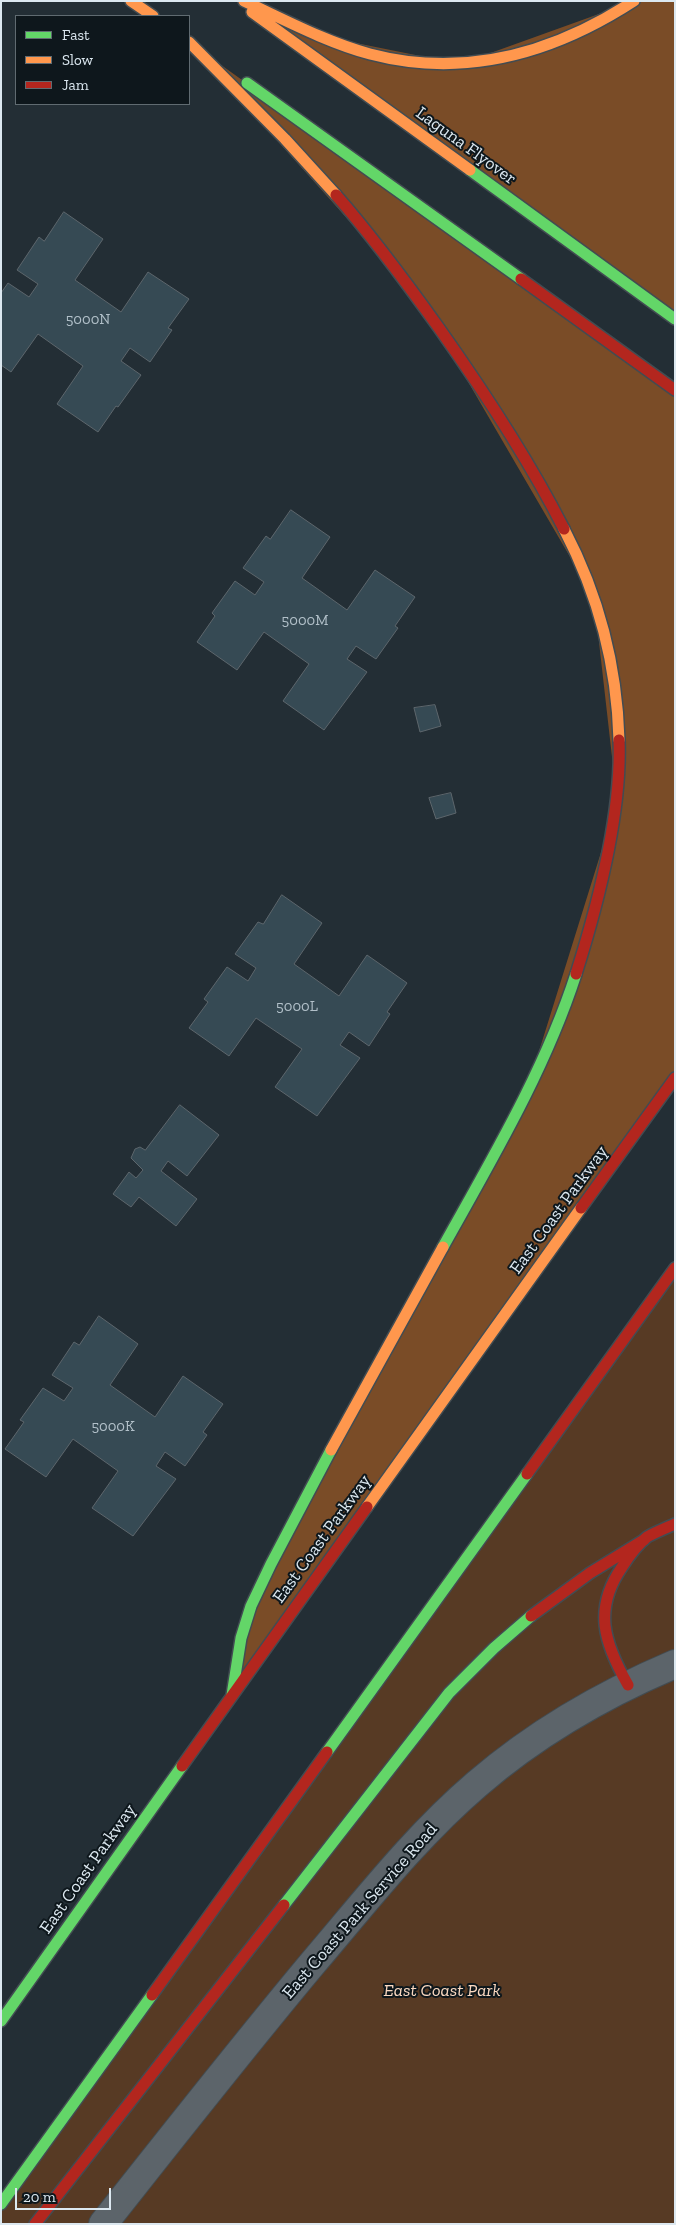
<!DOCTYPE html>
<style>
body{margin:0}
#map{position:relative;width:676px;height:2225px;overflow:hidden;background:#232e35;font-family:"Zilla Slab",serif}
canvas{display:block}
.frame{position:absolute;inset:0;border:2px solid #dce8f0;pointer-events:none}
.legend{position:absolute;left:15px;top:15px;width:175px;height:90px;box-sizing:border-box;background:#0e171c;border:1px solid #606b71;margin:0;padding:6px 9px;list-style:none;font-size:15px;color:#dce8f0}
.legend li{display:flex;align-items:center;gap:10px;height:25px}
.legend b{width:25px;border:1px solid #606b71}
.scale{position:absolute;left:15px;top:2188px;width:96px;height:22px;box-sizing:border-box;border:2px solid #dce8f0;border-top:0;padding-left:6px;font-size:15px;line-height:18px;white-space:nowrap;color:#dce8f0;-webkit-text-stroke:4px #0e171c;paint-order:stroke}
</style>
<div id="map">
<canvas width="676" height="2225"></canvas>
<div class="frame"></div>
<ul class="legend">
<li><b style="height:6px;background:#63d668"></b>Fast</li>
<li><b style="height:6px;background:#ff974d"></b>Slow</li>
<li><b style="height:6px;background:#b3261e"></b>Jam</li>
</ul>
<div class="scale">20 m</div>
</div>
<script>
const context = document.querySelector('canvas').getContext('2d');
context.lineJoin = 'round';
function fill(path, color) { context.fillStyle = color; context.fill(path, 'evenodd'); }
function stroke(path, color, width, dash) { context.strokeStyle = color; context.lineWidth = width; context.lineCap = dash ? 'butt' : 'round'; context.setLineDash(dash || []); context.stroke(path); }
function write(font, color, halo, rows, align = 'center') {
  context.font = font + ' "Zilla Slab",serif'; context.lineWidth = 4; context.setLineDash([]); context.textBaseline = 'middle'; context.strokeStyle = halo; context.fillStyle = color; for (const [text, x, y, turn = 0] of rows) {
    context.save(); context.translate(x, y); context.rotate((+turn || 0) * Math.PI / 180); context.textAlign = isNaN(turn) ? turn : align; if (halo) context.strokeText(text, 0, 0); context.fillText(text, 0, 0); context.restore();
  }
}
fill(new Path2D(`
 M675,1267V2224H1V2204Z`), '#573a24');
fill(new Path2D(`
 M243,1L316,35L460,64L635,1H675V318Z
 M189,42L675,390V1077L233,1691L246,1624L526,1093L617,801L594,598L421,301Z`), '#7a4c27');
const building = new Path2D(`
 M64,212L103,239L75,280L121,312L148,272L189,299L168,328L172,330L150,362L130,348L121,361L141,375L118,407L116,406L98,432L57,404L83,366L38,334L11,372L1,365V293L8,283L29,297L38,284L17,270L39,237L44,241Z
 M291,510L330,537L302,578L347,610L375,570L415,597L395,626L398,628L376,659L356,646L347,659L367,672L324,730L283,701L309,664L264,632L237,670L197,642L215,616L212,613L235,581L255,595L264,582L243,568L266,536L270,539Z
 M435,705L441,726L420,732L414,708Z
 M451,793L456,813L436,819L429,798Z
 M282,895L322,923L294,964L339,996L367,955L407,983L387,1012L390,1014L369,1046L349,1032L340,1045L360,1058L317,1116L275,1087L302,1049L256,1018L229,1056L189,1028L208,1002L204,999L227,967L248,981L256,968L235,954L258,922L263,924Z
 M180,1105L219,1135L187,1176L168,1161L161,1171L197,1199L176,1226L139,1197L131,1207L113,1194L129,1172L136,1178L143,1170L131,1158L135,1149L140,1147L145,1150Z
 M99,1316L138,1344L110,1385L155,1417L183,1376L223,1404L203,1432L207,1435L185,1466L165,1452L156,1466L176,1479L133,1536L92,1508L118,1471L73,1439L46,1477L5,1449L24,1422L20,1420L43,1388L64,1401L73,1388L52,1375L74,1342L79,1345Z`);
fill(building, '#364a54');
stroke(building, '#5d666c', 1);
const street = new Path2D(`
 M103,2224C172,2137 241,2049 312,1964C365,1902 415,1837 477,1784C535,1734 604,1694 675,1664`);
const fast = new Path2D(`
 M247,83L521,279
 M470,170L675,319
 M443,1247C492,1159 545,1070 576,974
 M232,1695L241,1638L251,1606L271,1564L331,1450
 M327,1752L527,1474
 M284,1905L449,1693L494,1648L531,1616
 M1,2021L182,1766
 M1,2204L152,1995`);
const slow = new Path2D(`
 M131,1L153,16
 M244,1C285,20 326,42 370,54C465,79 554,53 634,1
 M252,12L470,170
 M189,42L285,139L336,195
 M564,529C598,594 617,666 619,740
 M331,1450L443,1247
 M367,1507L581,1208`);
const jam = new Path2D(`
 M336,195C373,237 406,282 439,328C485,393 528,458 564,529
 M521,279L675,390
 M576,974C598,904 622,813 619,740
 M581,1208L675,1078
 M527,1474L675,1268
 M531,1616L590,1573L644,1540
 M628,1685C604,1643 593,1609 622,1567C629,1556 637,1545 647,1537C656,1532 666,1528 675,1524
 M182,1766L367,1507
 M152,1995L327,1752
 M35,2224L284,1905`);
stroke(street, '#424c52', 30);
stroke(fast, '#424c52', 14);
stroke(slow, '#424c52', 14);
stroke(jam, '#424c52', 14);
stroke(street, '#5c646a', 28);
stroke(fast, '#63d668', 11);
stroke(slow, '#ff974d', 11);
stroke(jam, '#b3261e', 11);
write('15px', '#b2c0c9', null, [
 ["5000N",88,320],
 ["5000M",305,621],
 ["5000L",297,1007],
 ["5000K",113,1427]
]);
write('18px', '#dce8f0', '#0e171c', [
 ["Laguna Flyover",466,146,36],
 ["East Coast Parkway",559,1210,-54],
 ["East Coast Parkway",322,1539,-54],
 ["East Coast Parkway",88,1869,-55],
 ["East Coast Park Service Road",360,1911,-49]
]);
write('italic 18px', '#fbd9c1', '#0e171c', [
 ["East Coast Park",442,1991]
]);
</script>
